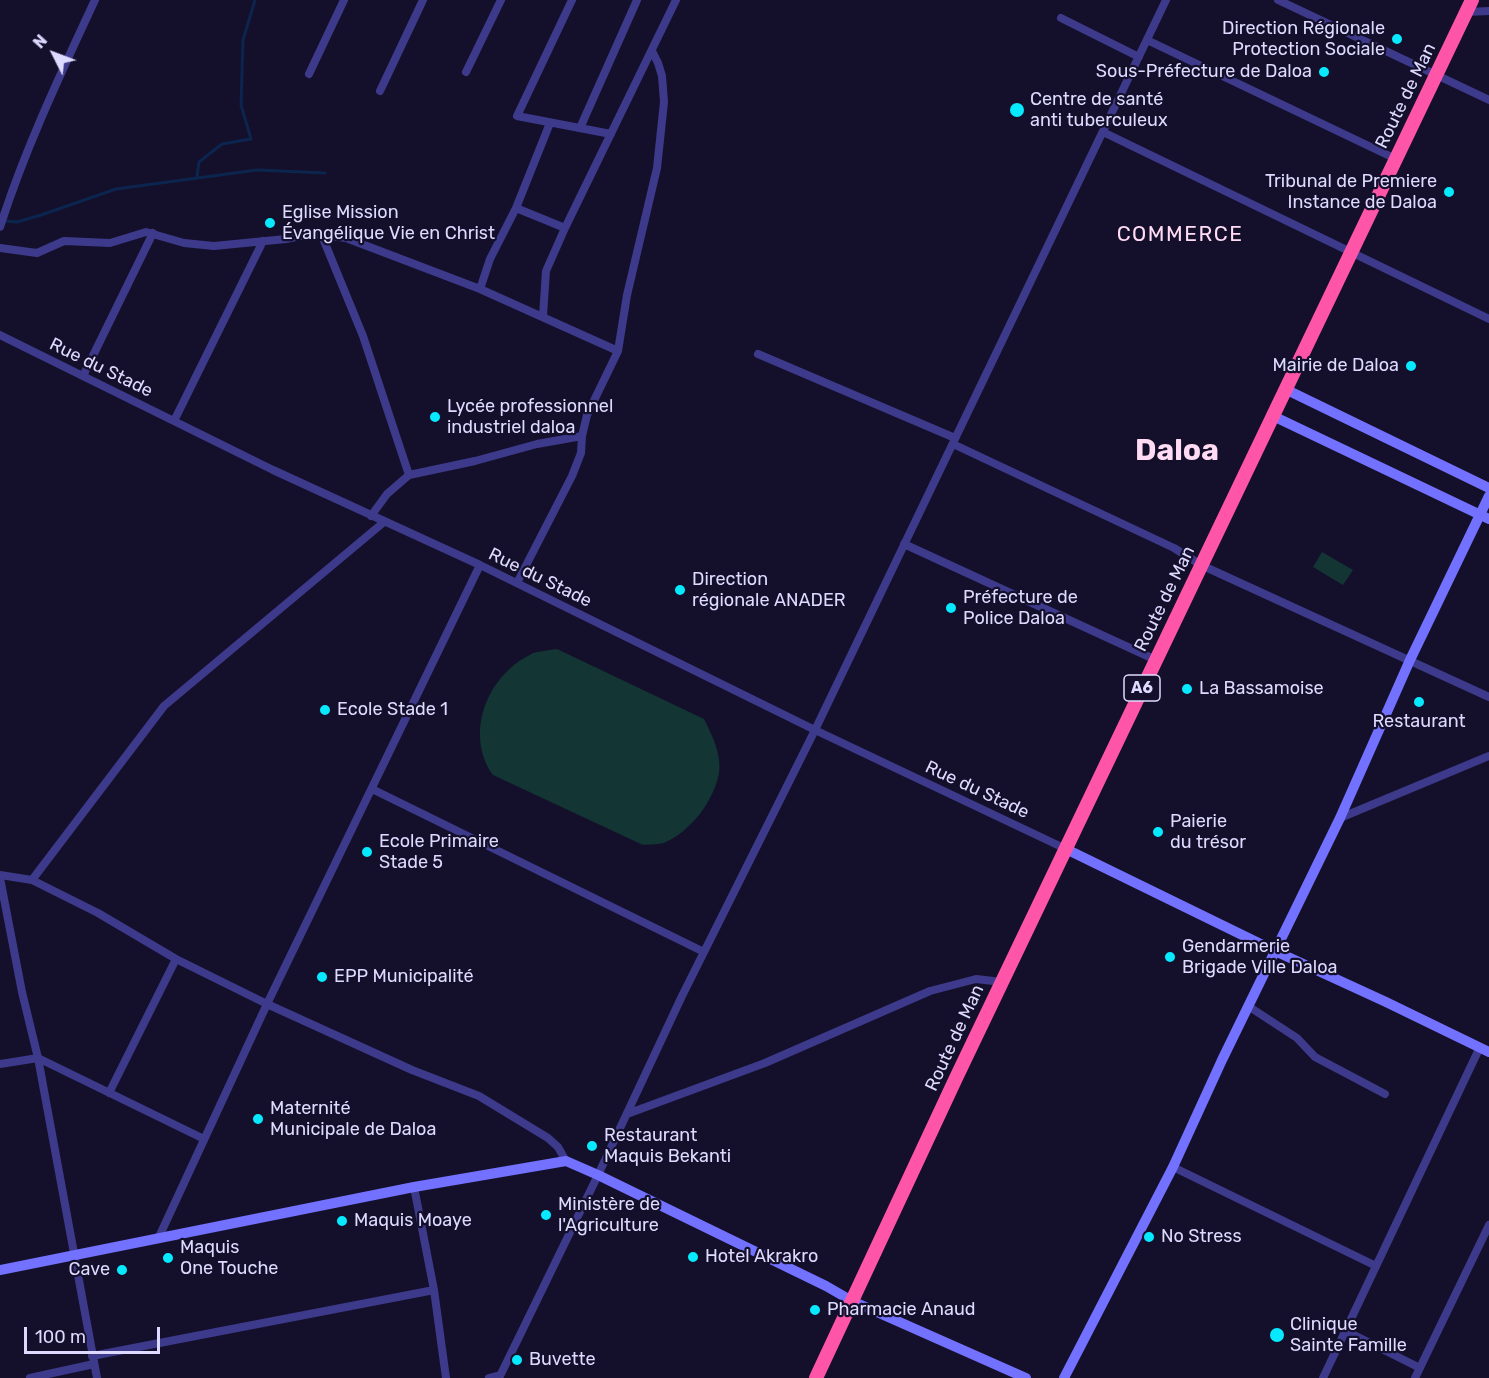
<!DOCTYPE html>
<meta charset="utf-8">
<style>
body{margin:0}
#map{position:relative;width:1489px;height:1378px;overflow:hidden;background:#14102b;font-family:Rubik,sans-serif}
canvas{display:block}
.north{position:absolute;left:24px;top:24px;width:60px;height:60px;-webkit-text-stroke:4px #14102b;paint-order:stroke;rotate:312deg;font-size:16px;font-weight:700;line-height:24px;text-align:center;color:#dedaff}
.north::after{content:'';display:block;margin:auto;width:21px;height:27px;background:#dedaff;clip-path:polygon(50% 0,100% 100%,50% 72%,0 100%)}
.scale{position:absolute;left:24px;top:1327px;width:136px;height:27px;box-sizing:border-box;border:3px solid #dedaff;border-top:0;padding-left:8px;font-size:18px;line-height:21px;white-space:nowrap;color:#dedaff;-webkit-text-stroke:4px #14102b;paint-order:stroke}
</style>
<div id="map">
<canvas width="1489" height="1378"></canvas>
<div class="north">N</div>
<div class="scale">100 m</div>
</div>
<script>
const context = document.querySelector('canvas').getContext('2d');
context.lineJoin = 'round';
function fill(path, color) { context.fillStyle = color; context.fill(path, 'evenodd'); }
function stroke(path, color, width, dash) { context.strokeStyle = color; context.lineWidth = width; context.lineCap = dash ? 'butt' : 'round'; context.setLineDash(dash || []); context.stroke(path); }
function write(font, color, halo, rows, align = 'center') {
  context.font = font + ' Rubik,sans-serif'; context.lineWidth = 4.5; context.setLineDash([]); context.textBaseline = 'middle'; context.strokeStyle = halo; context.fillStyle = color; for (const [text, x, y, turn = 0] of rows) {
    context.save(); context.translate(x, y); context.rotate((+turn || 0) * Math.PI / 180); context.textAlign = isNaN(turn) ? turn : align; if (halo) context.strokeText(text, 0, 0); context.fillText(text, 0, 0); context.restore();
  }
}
fill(new Path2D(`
 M1322,552L1353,570L1343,585L1313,567Z
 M557,649L704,719C712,735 722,755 719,773C714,800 692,830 666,842C660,845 651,844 643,845L493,775C466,737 484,684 521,660C525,658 529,655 533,653C541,651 549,650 557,649Z`), '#133533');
stroke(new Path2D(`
 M197,176L199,162L222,144L251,139L241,105L243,40L255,0
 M4,221L17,222L41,215L116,189L257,170L325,173`), '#0c254e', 3);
stroke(new Path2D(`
 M572,0L517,116L611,134
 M1278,0L1489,100
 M1466,12L1489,11
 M1061,18L1139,57
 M1147,40L1396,159
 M466,72L501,0
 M309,74L344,0
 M380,91L423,0
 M580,128L637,0
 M1103,132L1489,319
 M516,208L565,228
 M0,227C25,149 60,75 95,0
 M322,236L363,336L409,475
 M0,248L37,253L64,241L110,243L146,232L184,243L214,246L286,239L310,234L346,238L480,289L618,351
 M480,289L490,259L516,208L550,123
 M543,316L546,271L565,228L676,0
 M0,335L273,470L480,565L815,730L1066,849
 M758,354L955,438
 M83,376L153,233
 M174,421L263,241
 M953,444L1174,548L1201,565L1489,697
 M371,516L387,494L409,475L475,461L537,444L582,436
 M904,544L1156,660
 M517,583L572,476L581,453L582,436L587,415L618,351L627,295L657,168L664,102L662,76L658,63L652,51
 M372,789L704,952
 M1340,818L1489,756
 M0,875L32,880L98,913L176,959L267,1004L412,1070L479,1096L548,1138L558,1147L566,1161
 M0,878L22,992L38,1058L97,1378
 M32,880L164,706L384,522
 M1248,1006L1297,1038L1315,1057L1385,1094
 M0,1064L38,1058L204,1139
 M109,1093L176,959
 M627,1114L765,1063L930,991L976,979L1002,982
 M1173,1167L1376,1266
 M414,1187L434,1290L446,1378
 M158,1239L267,1004L480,565
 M1346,1331L1420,1368
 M92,1356L434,1290
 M30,1378L94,1364
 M489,1378L500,1375
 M499,1378L598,1175L682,996L815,730L1166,0
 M1323,1378L1480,1047
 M1415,1378L1489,1225`), '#3d3a8b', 8);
stroke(new Path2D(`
 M1285,389L1489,488
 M1273,416L1489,519
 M1066,849L1275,951L1386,1002L1489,1052
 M0,1270L414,1187L566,1161L598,1175L826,1286L852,1301L1026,1378
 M1064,1378L1173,1167L1222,1060L1340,818L1410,660L1489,496`), '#7371ff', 10);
stroke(new Path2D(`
 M816,1378L956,1078L1472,0`), '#ff55a8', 14);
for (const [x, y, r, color] of [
 [1397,39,6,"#06e9ff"],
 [1324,72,6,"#06e9ff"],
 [1017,110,8,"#06e9ff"],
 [1449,192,6,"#06e9ff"],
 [270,223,6,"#06e9ff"],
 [1411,366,6,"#06e9ff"],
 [435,417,6,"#06e9ff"],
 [680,590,6,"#06e9ff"],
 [951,608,6,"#06e9ff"],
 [1187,689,6,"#06e9ff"],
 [1419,702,6,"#06e9ff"],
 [325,710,6,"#06e9ff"],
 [1158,832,6,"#06e9ff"],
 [367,852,6,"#06e9ff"],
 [1170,957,6,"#06e9ff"],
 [322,977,6,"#06e9ff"],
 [258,1119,6,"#06e9ff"],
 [592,1146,6,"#06e9ff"],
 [546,1215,6,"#06e9ff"],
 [342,1221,6,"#06e9ff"],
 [1149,1237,6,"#06e9ff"],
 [693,1257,6,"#06e9ff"],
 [168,1258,6,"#06e9ff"],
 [122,1270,6,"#06e9ff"],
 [815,1310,6,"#06e9ff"],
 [1277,1335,8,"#06e9ff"],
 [517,1360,6,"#06e9ff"]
]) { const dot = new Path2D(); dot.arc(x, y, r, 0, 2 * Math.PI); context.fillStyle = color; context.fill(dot); stroke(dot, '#14102b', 2); }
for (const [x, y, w] of [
 [1142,688,36]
]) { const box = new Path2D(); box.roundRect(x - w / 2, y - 13, w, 26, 4.5); context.fillStyle = '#14102b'; context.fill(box); stroke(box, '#dedaff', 1.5); }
write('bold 16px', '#dedaff', null, [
 ["A6",1142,688]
]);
write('18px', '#dedaff', '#14102b', [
 ["Direction Régionale",1385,29,"right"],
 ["Protection Sociale",1385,50,"right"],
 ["Sous-Préfecture de Daloa",1312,72,"right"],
 ["Centre de santé",1030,100],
 ["anti tuberculeux",1030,121],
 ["Tribunal de Premiere",1437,182,"right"],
 ["Instance de Daloa",1437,203,"right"],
 ["Eglise Mission",282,213],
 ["Évangélique Vie en Christ",282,234],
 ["Mairie de Daloa",1399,366,"right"],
 ["Lycée professionnel",447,407],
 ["industriel daloa",447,428],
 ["Direction",692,580],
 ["régionale ANADER",692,601],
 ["Préfecture de",963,598],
 ["Police Daloa",963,619],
 ["La Bassamoise",1199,689],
 ["Ecole Stade 1",337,710],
 ["Restaurant",1419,722,"center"],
 ["Paierie",1170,822],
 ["du trésor",1170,843],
 ["Ecole Primaire",379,842],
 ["Stade 5",379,863],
 ["Gendarmerie",1182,947],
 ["Brigade Ville Daloa",1182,968],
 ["EPP Municipalité",334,977],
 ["Maternité",270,1109],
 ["Municipale de Daloa",270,1130],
 ["Restaurant",604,1136],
 ["Maquis Bekanti",604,1157],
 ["Ministère de",558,1205],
 ["l'Agriculture",558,1226],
 ["Maquis Moaye",354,1221],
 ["No Stress",1161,1237],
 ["Maquis",180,1248],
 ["One Touche",180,1269],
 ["Hotel Akrakro",705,1257],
 ["Cave",110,1270,"right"],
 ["Pharmacie Anaud",827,1310],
 ["Clinique",1290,1325],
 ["Sainte Famille",1290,1346],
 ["Buvette",529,1360]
], 'left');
write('18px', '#dedaff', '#14102b', [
 ["Route de Man",1406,96,-64],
 ["Rue du Stade",101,368,26],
 ["Rue du Stade",540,578,26],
 ["Route de Man",1165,599,-64],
 ["Rue du Stade",977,790,25],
 ["Route de Man",955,1038,-65]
]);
context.letterSpacing = '1.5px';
write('21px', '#ffdcf3', '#14102b', [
 ["COMMERCE",1180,235]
]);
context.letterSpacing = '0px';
write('bold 30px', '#ffdcf3', '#14102b', [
 ["Daloa",1177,451]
]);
</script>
